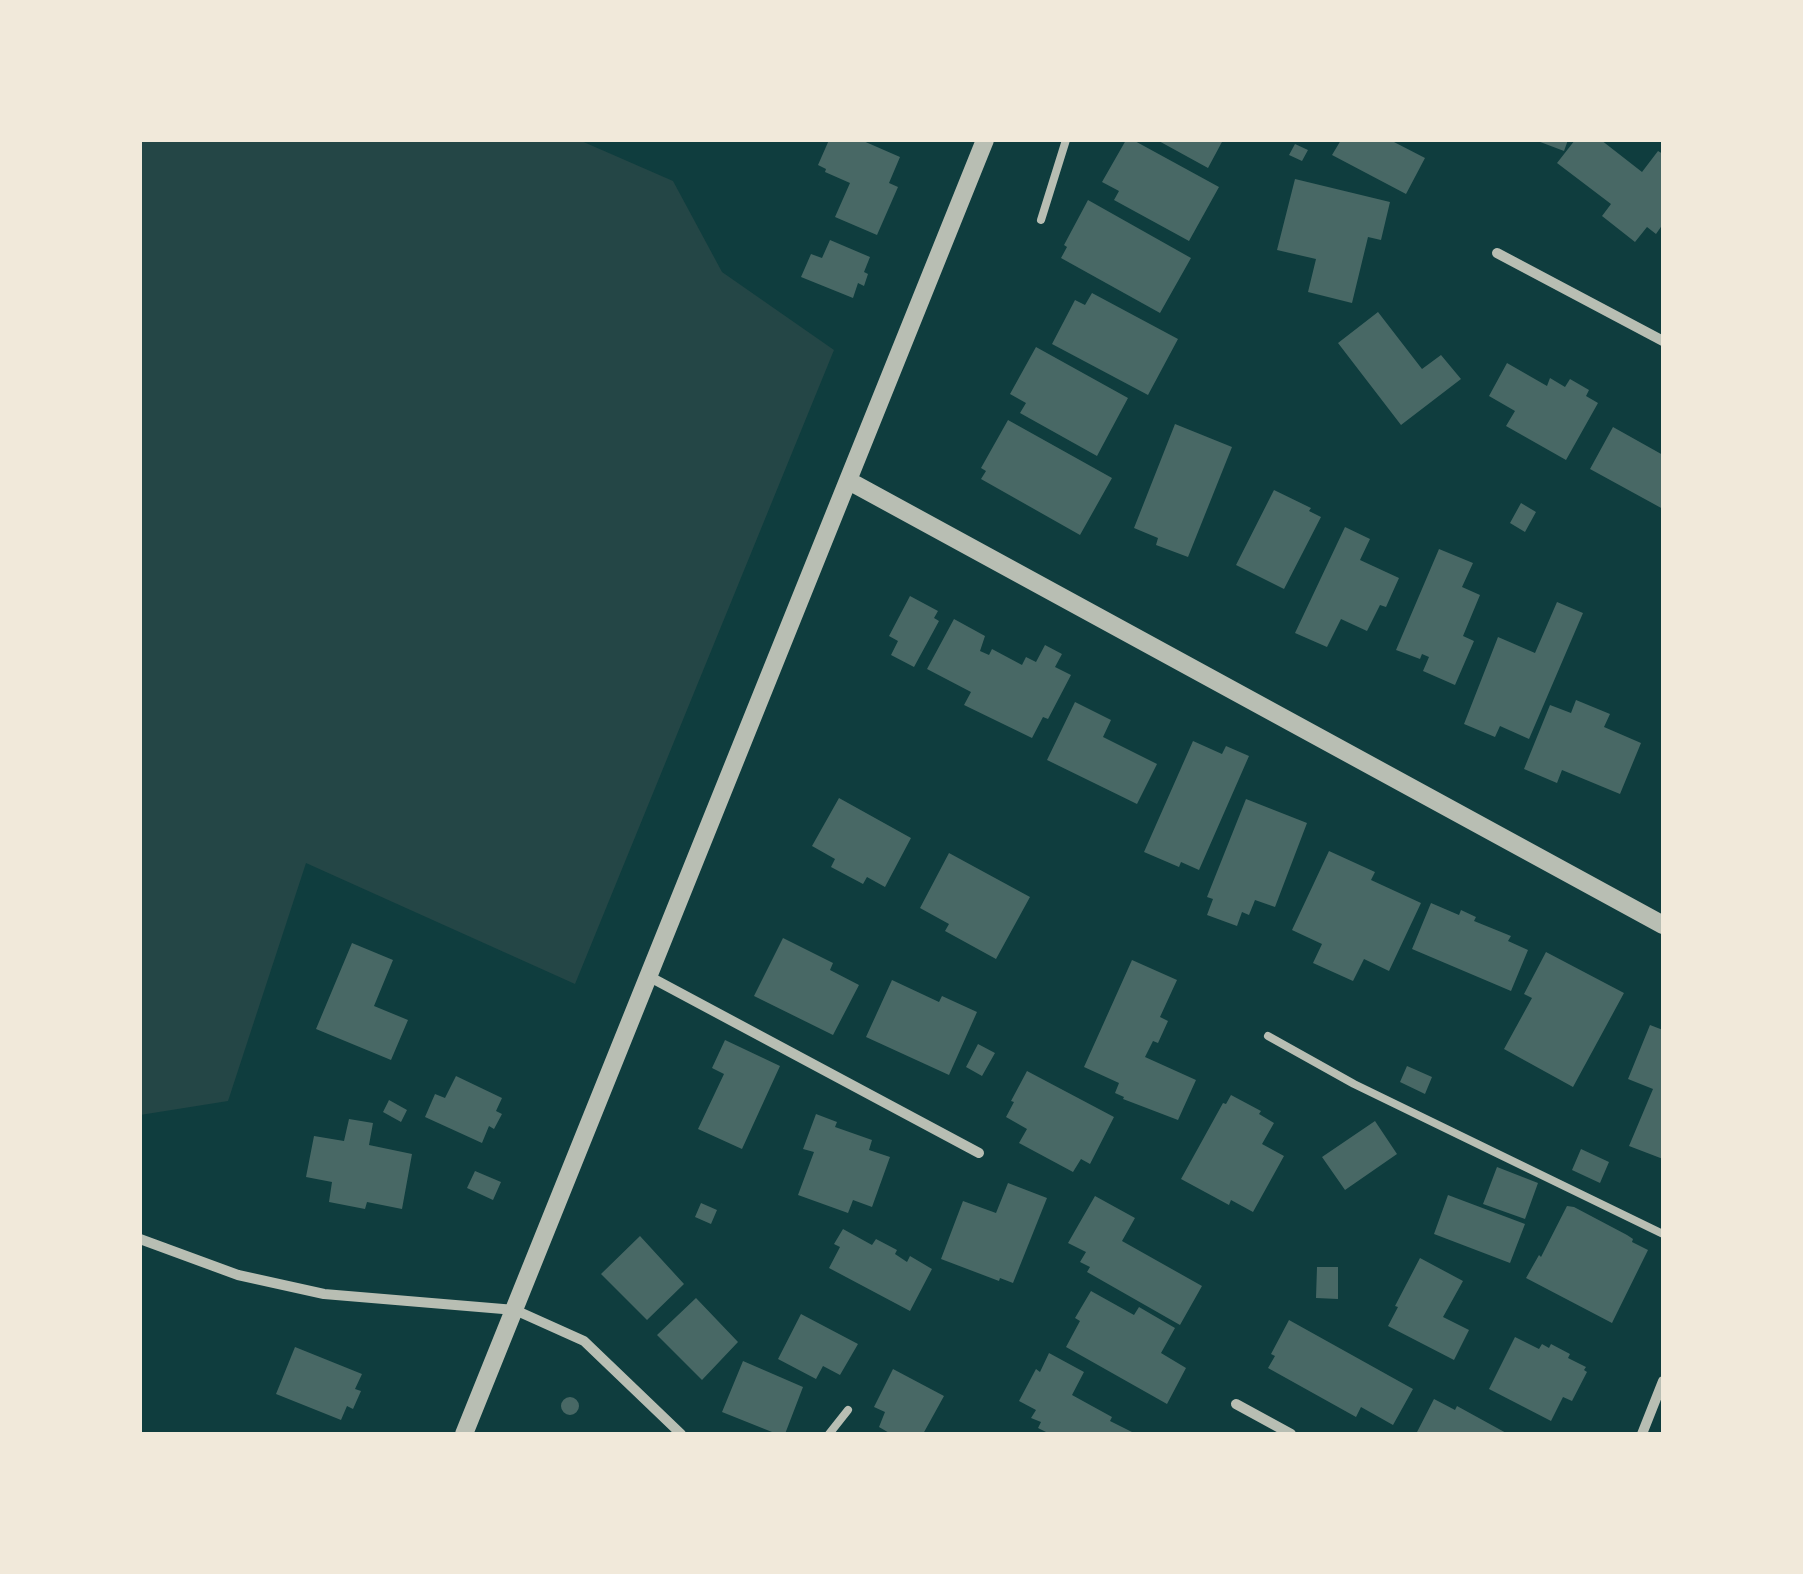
<!DOCTYPE html>
<style>
body{margin:0}
#map{position:relative;width:1803px;height:1574px;overflow:hidden;background:#0f3d3e;font-family:Figtree,sans-serif}
canvas{display:block}
.frame{position:absolute;inset:0;border:142px solid #f1e9da;pointer-events:none}
</style>
<div id="map">
<canvas width="1803" height="1574"></canvas>
<div class="frame"></div>
</div>
<script>
const context = document.querySelector('canvas').getContext('2d');
context.lineJoin = 'round';
function fill(path, color) { context.fillStyle = color; context.fill(path, 'evenodd'); }
function stroke(path, color, width, dash) { context.strokeStyle = color; context.lineWidth = width; context.lineCap = dash ? 'butt' : 'round'; context.setLineDash(dash || []); context.stroke(path); }
fill(new Path2D(`
 M140,140H579L673,181L722,272L834,350L575,984L306,863L228,1101L140,1115Z`), '#244646');
fill(new Path2D(`
 M829,140H861L900,157L889,183L898,187L877,235L835,217L850,183L825,172L826,169L818,165Z
 M1126,140H1133L1219,187L1189,241L1114,200L1119,191L1102,182Z
 M1157,140H1223L1208,168Z
 M1341,140H1396L1394,142L1425,158L1406,194L1332,155Z
 M1535,140H1568L1564,151Z
 M1575,140H1601L1642,172L1658,151L1663,154V224L1656,234L1647,227L1635,242L1602,216L1611,204L1557,163Z
 M1295,144L1308,150L1302,161L1289,155Z
 M1295,179L1390,202L1381,240L1368,237L1352,303L1308,292L1316,259L1277,250Z
 M1088,200L1191,258L1160,313L1061,258L1067,247L1064,245Z
 M830,240L870,257L864,272L868,274L864,286L858,283L853,298L801,277L811,254L822,258Z
 M1092,293L1178,339L1148,395L1052,344L1075,300L1085,305Z
 M1378,312L1422,369L1441,355L1461,379L1401,425L1338,343Z
 M1036,347L1128,398L1097,456L1020,413L1026,403L1010,394Z
 M1507,363L1547,386L1550,378L1565,387L1570,379L1589,390L1586,396L1598,403L1566,460L1506,426L1515,411L1489,396Z
 M1008,420L1112,478L1080,535L981,479L986,471L981,468Z
 M1175,424L1232,447L1188,557L1156,545L1158,538L1134,528Z
 M1613,427L1663,455V509L1590,469Z
 M1274,490L1311,508L1309,511L1321,517L1284,589L1236,565Z
 M1521,503L1536,512L1525,532L1510,523Z
 M1345,527L1370,539L1360,560L1399,578L1386,607L1380,605L1367,631L1341,619L1327,647L1295,633Z
 M1439,549L1473,563L1462,587L1480,595L1463,636L1474,641L1455,685L1423,671L1429,657L1422,654L1420,659L1396,650Z
 M910,596L938,611L934,618L939,621L914,667L891,655L898,641L889,636Z
 M1557,602L1583,613L1529,739L1500,726L1495,737L1464,724L1498,637L1535,653Z
 M954,619L985,636L980,651L989,655L992,649L1022,665L1026,657L1036,662L1045,645L1062,654L1055,667L1071,675L1048,719L1043,717L1032,738L964,705L971,692L927,669Z
 M1576,700L1610,714L1604,727L1641,743L1620,794L1562,770L1557,783L1524,769L1550,705L1571,713Z
 M1075,702L1111,720L1103,737L1157,764L1137,804L1047,760Z
 M1193,741L1222,754L1226,746L1249,756L1199,870L1181,862L1179,867L1144,852Z
 M839,798L911,838L885,887L867,877L863,884L831,867L835,859L812,846Z
 M1246,799L1307,823L1275,907L1255,900L1249,915L1242,912L1237,926L1207,915L1213,899L1207,897Z
 M1329,851L1375,872L1371,880L1421,903L1389,971L1364,959L1353,981L1313,963L1322,944L1292,930Z
 M949,853L1030,897L996,959L945,931L949,924L920,908Z
 M1431,903L1459,915L1461,910L1476,917L1474,921L1511,936L1508,941L1528,950L1511,991L1412,949Z
 M783,938L833,963L830,970L859,985L833,1035L754,996Z
 M352,943L393,960L374,1006L408,1020L391,1060L316,1029Z
 M1546,952L1624,993L1573,1087L1504,1049L1532,998L1524,994Z
 M1132,960L1177,980L1160,1017L1168,1021L1158,1043L1153,1041L1145,1057L1196,1080L1178,1120L1123,1099L1124,1097L1115,1093L1119,1083L1084,1067Z
 M892,980L939,1002L942,996L977,1012L949,1075L866,1037Z
 M1650,1025L1663,1030V1159L1629,1146L1653,1089L1628,1079Z
 M725,1040L780,1066L742,1149L698,1129L724,1074L712,1068Z
 M978,1044L995,1053L982,1076L966,1067Z
 M1407,1066L1432,1077L1425,1094L1400,1082Z
 M1027,1071L1114,1117L1090,1164L1081,1159L1073,1172L1019,1143L1027,1129L1006,1117L1014,1102L1011,1101Z
 M456,1076L502,1098L496,1111L502,1114L494,1129L489,1126L482,1143L425,1117L435,1094L445,1098Z
 M1231,1095L1261,1111L1259,1114L1274,1123L1262,1144L1284,1156L1253,1212L1231,1200L1229,1205L1181,1179L1223,1103L1226,1104Z
 M389,1100L407,1110L401,1122L383,1112Z
 M816,1114L837,1122L835,1127L872,1140L869,1150L890,1157L872,1207L853,1200L848,1213L798,1195L814,1152L803,1149Z
 M349,1119L373,1123L369,1145L412,1154L402,1209L367,1202L365,1209L329,1202L332,1182L306,1177L314,1136L344,1141Z
 M1375,1121L1397,1154L1345,1190L1322,1157Z
 M1581,1149L1609,1162L1600,1183L1572,1170Z
 M1497,1167L1538,1183L1525,1219L1483,1204Z
 M475,1171L501,1182L493,1200L467,1188Z
 M1008,1183L1047,1198L1013,1283L1000,1278L999,1281L941,1259L963,1201L996,1213Z
 M1448,1195L1525,1224L1510,1263L1434,1234Z
 M1095,1196L1135,1218L1122,1241L1202,1286L1180,1325L1087,1272L1090,1267L1080,1262L1086,1252L1068,1243Z
 M701,1203L717,1210L711,1224L695,1217Z
 M1567,1206L1574,1207L1627,1235L1633,1239L1632,1242L1648,1250L1612,1323L1526,1278L1539,1255L1541,1257Z
 M843,1229L872,1245L876,1239L897,1250L895,1254L907,1262L910,1256L932,1269L910,1311L829,1268L840,1247L834,1244Z
 M640,1236L684,1284L647,1320L601,1274Z
 M1420,1258L1463,1281L1443,1317L1469,1330L1454,1360L1388,1326L1398,1307L1395,1306Z
 M1317,1267H1338V1299L1316,1298Z
 M1091,1291L1134,1315L1139,1307L1175,1328L1161,1353L1186,1368L1167,1404L1066,1347L1080,1321L1075,1318Z
 M696,1298L738,1342L702,1380L657,1335Z
 M801,1314L858,1344L840,1375L823,1366L816,1379L778,1359Z
 M1289,1320L1413,1389L1393,1425L1361,1407L1356,1417L1268,1368L1275,1356L1271,1354Z
 M1515,1337L1539,1349L1542,1344L1549,1348L1551,1344L1570,1354L1568,1358L1586,1367L1584,1370L1587,1372L1572,1401L1563,1397L1551,1421L1489,1389Z
 M295,1347L362,1374L355,1389L361,1391L353,1409L347,1406L341,1420L276,1394Z
 M1049,1353L1084,1372L1072,1395L1112,1417L1110,1421L1136,1434H1050L1038,1428L1041,1422L1031,1418L1036,1410L1019,1401L1036,1369L1040,1372Z
 M743,1361L803,1387L785,1434H777L722,1412Z
 M893,1369L944,1396L923,1434H891L879,1427L885,1412L874,1407Z
 M561 1406a9 9 0 1 1 18 0a9 9 0 1 1-18 0Z
 M1434,1399L1455,1410L1457,1406L1508,1434H1416Z`), '#486865');
stroke(new Path2D(`
 M1041,220L1066,140
 M1268,1036L1354,1084L1663,1234
 M829,1434L848,1410`), '#b8beb3', 8);
stroke(new Path2D(`
 M1497,253L1663,341
 M650,977L979,1153
 M140,1239L238,1275L324,1294L515,1310L584,1341L681,1434
 M1236,1404L1291,1434
 M1642,1434L1663,1381`), '#b8beb3', 10);
stroke(new Path2D(`
 M849,481L1663,925
 M464,1434L985,140`), '#b8beb3', 18);
</script>
